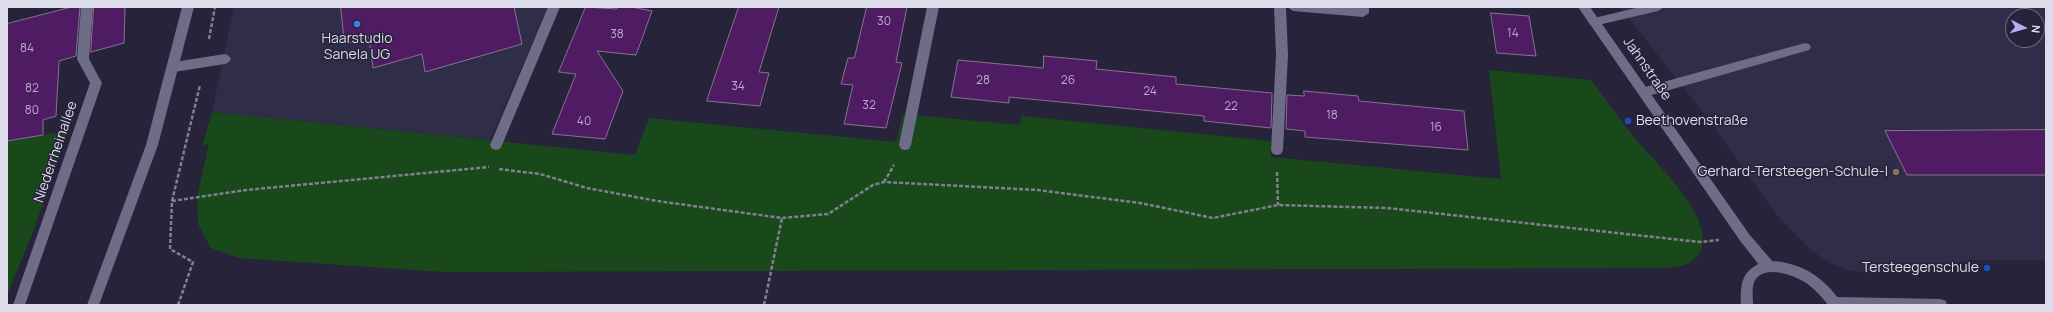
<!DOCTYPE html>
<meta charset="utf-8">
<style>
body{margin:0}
#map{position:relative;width:2053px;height:312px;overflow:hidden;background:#26233a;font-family:Manrope,sans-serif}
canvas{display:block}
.frame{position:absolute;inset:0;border:8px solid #dddceb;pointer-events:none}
.north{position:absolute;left:2005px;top:8px;width:40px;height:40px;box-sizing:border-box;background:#26233a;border:1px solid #6f6d81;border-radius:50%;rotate:96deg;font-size:11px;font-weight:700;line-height:16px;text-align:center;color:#dddceb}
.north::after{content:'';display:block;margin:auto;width:14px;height:18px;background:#bfa9f4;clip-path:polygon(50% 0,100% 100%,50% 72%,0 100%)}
</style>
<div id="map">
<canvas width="2053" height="312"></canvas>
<div class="frame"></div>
<div class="north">N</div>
</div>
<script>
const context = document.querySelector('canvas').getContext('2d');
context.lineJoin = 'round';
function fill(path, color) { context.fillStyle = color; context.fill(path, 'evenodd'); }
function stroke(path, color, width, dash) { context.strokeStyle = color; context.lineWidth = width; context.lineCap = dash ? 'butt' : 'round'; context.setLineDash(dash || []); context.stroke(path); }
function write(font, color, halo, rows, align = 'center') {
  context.font = font + ' Manrope,sans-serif'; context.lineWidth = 3; context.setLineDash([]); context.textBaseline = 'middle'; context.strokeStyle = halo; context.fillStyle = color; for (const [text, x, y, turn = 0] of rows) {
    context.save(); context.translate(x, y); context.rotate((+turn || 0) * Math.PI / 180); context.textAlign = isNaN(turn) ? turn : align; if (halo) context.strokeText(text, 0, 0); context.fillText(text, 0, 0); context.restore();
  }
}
fill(new Path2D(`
 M234,7H548L490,140L212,112Z
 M1620,7H2046V260H1971L1906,271L1870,273L1847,270L1831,264L1812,251L1778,217L1715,128ZM2013,16H2037V40H2013Z`), '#302d48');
fill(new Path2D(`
 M1489,70L1591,80C1605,98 1619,118 1633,136C1652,160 1736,235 1689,263C1684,266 1675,267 1668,268L443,272L238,258L211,248L198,224L197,197L209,143L202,146L212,112L635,155L649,118L896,142L903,114L1020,125L1021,116L1271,141V157L1501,179Z
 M68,131L33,232L7,295V141Z`), '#19491a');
const building = new Path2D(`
 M72,7H80L76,56L59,61L56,116L43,120V135L7,141V24Z
 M94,7H125L124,43L91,52Z
 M341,7H514L522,44L425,72L422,54L373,68L369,37L345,44Z
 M586,7L616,9L619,7H632L652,11L636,55L597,51L623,91L605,139L552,134L576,74L559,72Z
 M739,7H779L759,72L769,73L760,106L707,101Z
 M867,7H907L896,62L902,63L886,128L844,124L853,85L841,84L848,58H854Z
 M1491,13L1529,16L1536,56L1497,53Z
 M1044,56L1097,61L1096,69L1176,77V84L1272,93L1271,128L1204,121V116L1009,97V103L951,97L958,60L1043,68Z
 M1304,91L1358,96L1359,101L1464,111L1468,150L1305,137V131L1286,129L1287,95L1304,96Z
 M2046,130V175H1907L1885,131Z`);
fill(building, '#4f1c64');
stroke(building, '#85748d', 1);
stroke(new Path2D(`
 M209,39L215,7
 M499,169L540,174L587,188L657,201L782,218L828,214L873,185L884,182L1038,190L1140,203L1213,218L1278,205L1387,208L1700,242L1719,240
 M1277,172L1278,205
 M884,182L894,165
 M172,201L246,190L489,167
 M178,305L193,262L170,249L172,201L200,85
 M764,305L782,218`), '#817f92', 2.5, [4, 2]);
fill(new Path2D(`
 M927,7H939L911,145L909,149L905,150L901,149L899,145Z
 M1640,7H1664L1658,11L1594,26L1588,22L1594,18Z
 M1805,43L1809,44L1811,47L1809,50L1645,97L1641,95L1639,92L1641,89L1645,87Z
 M1282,50L1286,52L1288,55L1283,150L1281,154L1277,155L1273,154L1271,150L1276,55L1278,52Z
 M225,54L229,56L231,59L229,62L225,64L174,72L170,70L168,67L170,64L174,62Z`), '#6e6c87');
fill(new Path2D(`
 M81,7H93L89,59L102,83L25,305H13L90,83L77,59Z
 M548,7H560L502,145L500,149L496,150L492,149L490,145Z
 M1274,7H1286L1288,55L1286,58H1278L1276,55Z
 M1287,7H1369V13L1363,17L1293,11Z
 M1578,7H1590L1749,234L1773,262L1774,266L1773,270L1768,272L1763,270L1741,242Z`), '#6e6c87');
fill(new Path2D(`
 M1765,261C1794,260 1820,273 1837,297L1941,299L1946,301L1947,305H1828C1822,297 1816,291 1809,285C1796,275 1758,261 1753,286C1752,292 1753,299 1753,305H1741C1740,282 1742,270 1765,261Z`), '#6e6c87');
fill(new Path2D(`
 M182,7H194L158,145L99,305H87L146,145Z`), '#6e6c87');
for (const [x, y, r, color] of [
 [357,24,4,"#3f7fe0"],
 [1628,121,4,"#1a4fb4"],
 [1896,172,4,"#8d6e63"],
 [1987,268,4,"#1a4fb4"]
]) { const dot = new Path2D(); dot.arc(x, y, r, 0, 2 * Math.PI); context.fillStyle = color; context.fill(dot); stroke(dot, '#26233a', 1.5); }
write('12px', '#baacc9', null, [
 ["30",884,22],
 ["14",1513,34],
 ["38",617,35],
 ["84",27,49],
 ["28",983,81],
 ["26",1068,81],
 ["34",738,87],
 ["82",32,89],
 ["24",1150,92],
 ["32",869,106],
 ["22",1231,107],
 ["80",32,111],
 ["18",1332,116],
 ["40",584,122],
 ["16",1436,128]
]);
write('14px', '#dddceb', '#26233a', [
 ["Haarstudio",357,39,"center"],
 ["Sanela UG",357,55,"center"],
 ["Beethovenstraße",1636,121,"left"],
 ["Gerhard-Tersteegen-Schule-I",1888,172],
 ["Tersteegenschule",1979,268]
], 'right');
write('14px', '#dddceb', '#26233a', [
 ["Jahnstraße",1647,69,55],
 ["Niederrheinallee",56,152,-71]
]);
</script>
